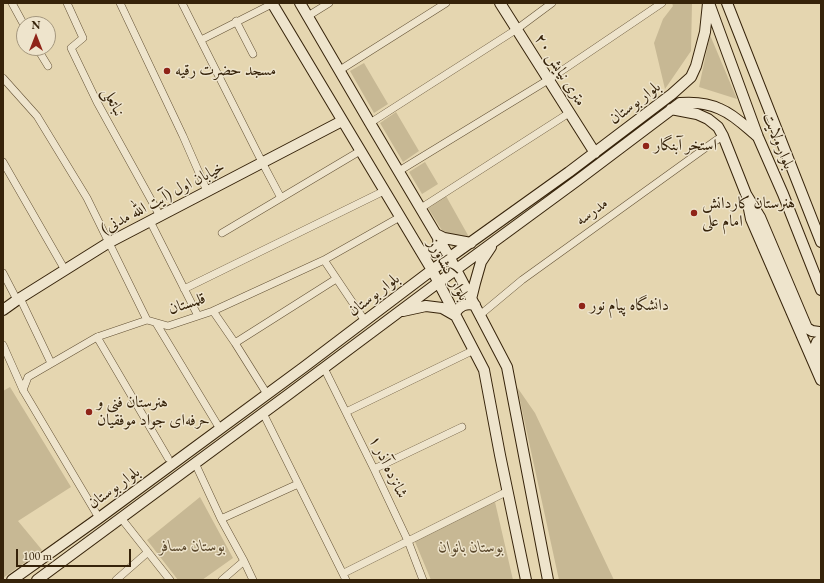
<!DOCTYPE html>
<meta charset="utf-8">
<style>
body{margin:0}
#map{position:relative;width:824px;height:583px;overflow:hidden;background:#e5d6b0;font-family:"EB Garamond",serif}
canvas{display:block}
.frame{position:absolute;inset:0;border:4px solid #36230a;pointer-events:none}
.north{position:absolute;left:16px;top:16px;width:40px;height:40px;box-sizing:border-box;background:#eee4cc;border:1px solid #a4977e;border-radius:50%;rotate:0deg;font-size:11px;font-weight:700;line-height:16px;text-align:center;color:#36230a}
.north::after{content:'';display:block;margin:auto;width:14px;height:18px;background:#8f2418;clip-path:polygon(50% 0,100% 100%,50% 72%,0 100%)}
.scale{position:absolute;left:16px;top:549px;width:115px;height:18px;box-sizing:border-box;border:2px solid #36230a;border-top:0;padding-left:5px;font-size:12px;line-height:14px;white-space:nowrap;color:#36230a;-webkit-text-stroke:3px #eee4cc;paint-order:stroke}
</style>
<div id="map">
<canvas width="824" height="583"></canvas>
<div class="frame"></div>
<div class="north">N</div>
<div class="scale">100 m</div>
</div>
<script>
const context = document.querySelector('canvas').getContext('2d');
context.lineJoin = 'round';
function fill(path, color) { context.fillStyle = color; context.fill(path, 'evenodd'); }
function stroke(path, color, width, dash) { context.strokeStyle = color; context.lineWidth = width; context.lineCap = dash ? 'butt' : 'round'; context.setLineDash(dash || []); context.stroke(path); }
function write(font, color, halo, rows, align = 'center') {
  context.font = font + ' "EB Garamond",Amiri,serif'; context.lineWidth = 3; context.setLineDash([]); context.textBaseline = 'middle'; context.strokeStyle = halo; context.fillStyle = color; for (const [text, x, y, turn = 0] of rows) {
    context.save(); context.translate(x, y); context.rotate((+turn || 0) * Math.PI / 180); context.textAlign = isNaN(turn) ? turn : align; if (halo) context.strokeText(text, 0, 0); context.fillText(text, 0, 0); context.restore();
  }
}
fill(new Path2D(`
 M672,3H692L691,51L665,89L654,43L663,19L673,6Z
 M710,35L737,99L699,87Z
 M364,63L388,104L374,113L350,71Z
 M396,112L419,151L403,162L380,123Z
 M425,162L438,184L422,194L409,172Z
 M446,196L469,237L453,248L428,208Z
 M10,387L71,487L18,521L42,550L3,578V391Z
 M517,387L535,413L614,580H559Z
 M200,497L233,558L202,580H178L147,540Z
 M495,502L513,580H431L413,537Z`), '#c7b894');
const street = new Path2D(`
 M12,3L24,25
 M67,3L83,38L71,48L97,102L160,216
 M120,3L183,136L207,191
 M182,3L262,162L281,198
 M308,16L329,3
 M236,21L253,54
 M201,40L272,4
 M37,48L48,66
 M340,70L446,3
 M3,78L37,116L87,198L147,320
 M370,123L517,29L552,3
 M3,162L65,270
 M399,171L548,80L662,3
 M421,208L569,113
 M150,221L198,316
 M222,233L360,151
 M324,260L365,321
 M3,273L17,300
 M184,289L384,191
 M20,298L51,363
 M213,311L235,343L267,394
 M480,315L522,280L715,141L723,136
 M156,323L220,429
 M97,337L168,458
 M235,343L336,279
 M3,345L23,390L99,518
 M324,368L374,469L408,541L423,580
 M23,390L28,377L97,337L147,320L168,326L213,311L324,260L400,217
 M346,412L474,350
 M263,413L346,580
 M195,463L221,519L244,561L253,580
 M374,469L462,427
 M121,518L170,580
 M221,519L298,484
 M344,573L508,491
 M116,580L148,552
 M222,580L244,561`);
const secondary = new Path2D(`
 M272,3L432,270L484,370L500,455L526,580
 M300,3L370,123L450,258L507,367L548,580
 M500,3L595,153
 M709,3L758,137L783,194L821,290
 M727,3L821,242
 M671,109L697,114L708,119L718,127L723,136L746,194L760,217L807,328L812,331L819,332
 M748,204L751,219L821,380
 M436,234L444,238L471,243
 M420,250C430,256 440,250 438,238
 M471,299L475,283L481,262L491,247
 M3,310L17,300L108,243L342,121
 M403,311L426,306L442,308L456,316
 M455,313C460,305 466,303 475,305
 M821,340L817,342L815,347L821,363
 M12,580L99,518L304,367L432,270L569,172L672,94L691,77L696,66L705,32L708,3
 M37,580L289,394L439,282L578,180L680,103C693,102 708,103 720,109C735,115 747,128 758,137`);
stroke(street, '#625034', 8);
stroke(secondary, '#36230a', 12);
stroke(street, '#eee4cc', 7);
stroke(secondary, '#eee4cc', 10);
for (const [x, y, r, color] of [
 [167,71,4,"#8f2418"],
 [646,146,4,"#8f2418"],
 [694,213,4,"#8f2418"],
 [582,306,4,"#8f2418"],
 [89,412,4,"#8f2418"]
]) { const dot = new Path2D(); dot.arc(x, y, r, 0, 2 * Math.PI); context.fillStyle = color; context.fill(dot); stroke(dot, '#eee4cc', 1.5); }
write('16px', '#36230a', '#eee4cc', [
 ["۲۰ متری نیایش",560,70,58],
 ["نباتعلی",113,102,62],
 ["بلوار بوستان",635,103,-37],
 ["بلوار ولایت",778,141,68],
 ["خیابان اول (آیت الله مدنی)",163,198,-28],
 ["مدرسه",592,212,-36],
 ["بلوار کشاورز",448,270,61],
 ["بلوار بوستان",374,295,-37],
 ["قلمستان",187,304,-18],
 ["شانزده آذر ۱",388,467,64],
 ["بلوار بوستان",114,488,-36]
]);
write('16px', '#36230a', '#eee4cc', [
 ["مسجد حضرت رقیه",175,71],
 ["استخر آبنگار",654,146],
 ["هنرستان کاردانش",702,204],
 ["امام علی",702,222],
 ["دانشگاه پیام نور",590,306],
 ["هنرستان فنی و",97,403],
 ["حرفه‌ای جواد موفقیان",97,421]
], 'left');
write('italic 16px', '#5a482c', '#eee4cc', [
 ["بوستان مسافر",192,547],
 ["بوستان بانوان",471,548]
]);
</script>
